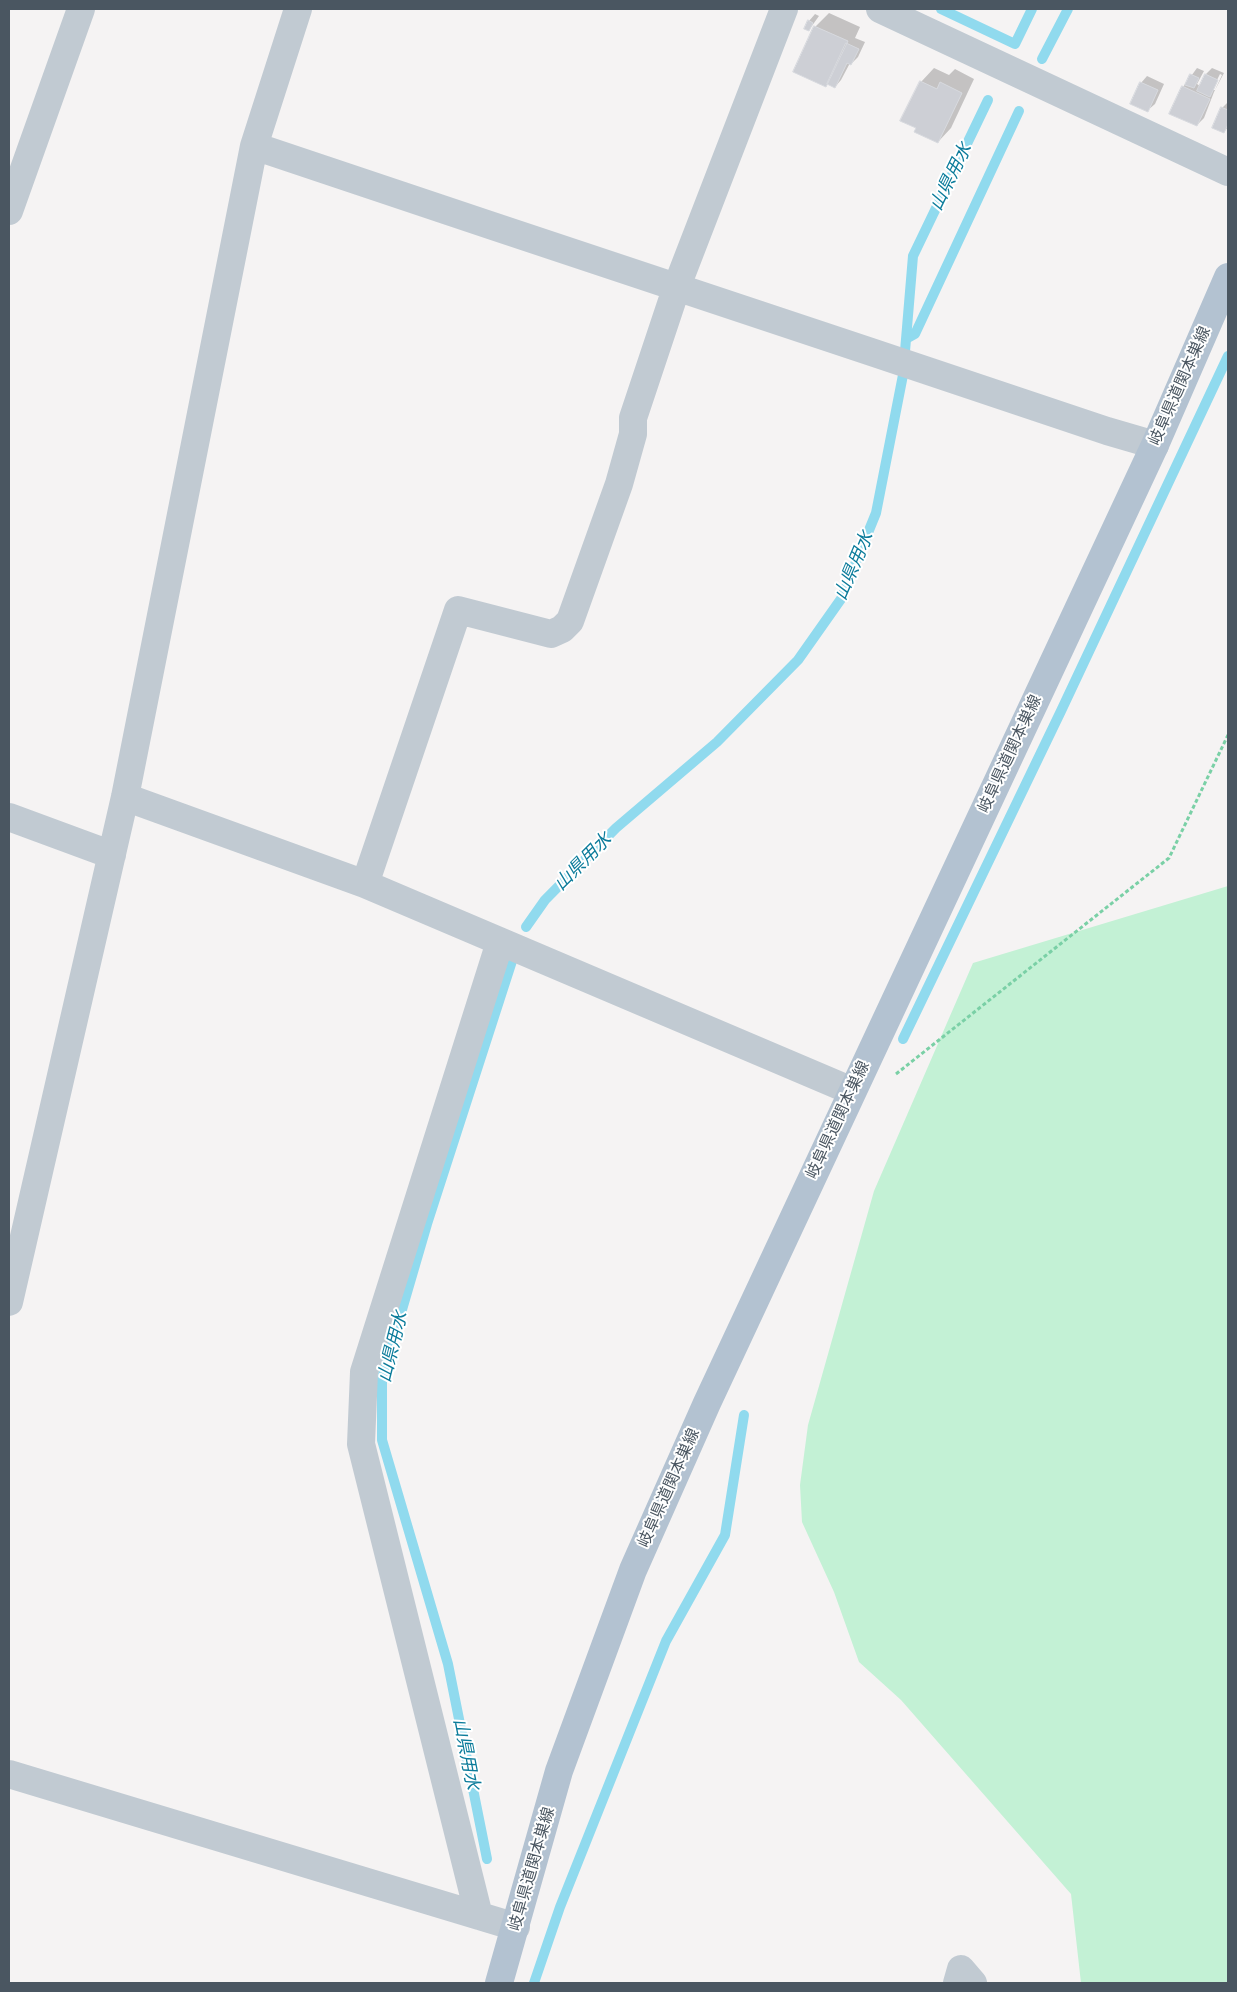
<!DOCTYPE html>
<meta charset="utf-8">
<style>
body{margin:0}
#map{position:relative;width:1237px;height:1992px;overflow:hidden;background:#f5f3f3;font-family:Cabin,sans-serif}
canvas{display:block}
.frame{position:absolute;inset:0;border:10px solid #4a5661;pointer-events:none}
</style>
<div id="map">
<canvas width="1237" height="1992"></canvas>
<div class="frame"></div>
</div>
<script>
const context = document.querySelector('canvas').getContext('2d');
context.lineJoin = 'round';
function fill(path, color) { context.fillStyle = color; context.fill(path, 'evenodd'); }
function stroke(path, color, width, dash) { context.strokeStyle = color; context.lineWidth = width; context.lineCap = dash ? 'butt' : 'round'; context.setLineDash(dash || []); context.stroke(path); }
function write(font, color, halo, rows, align = 'center') {
  context.font = font + ' Cabin,"Noto Sans JP",sans-serif'; context.lineWidth = 4; context.setLineDash([]); context.textBaseline = 'middle'; context.strokeStyle = halo; context.fillStyle = color; for (const [text, x, y, turn = 0] of rows) {
    context.save(); context.translate(x, y); context.rotate((+turn || 0) * Math.PI / 180); context.textAlign = isNaN(turn) ? turn : align; if (halo) context.strokeText(text, 0, 0); context.fillText(text, 0, 0); context.restore();
  }
}
fill(new Path2D(`
 M1228,886V1983H1081L1071,1894L901,1700L859,1662L834,1592L802,1522L800,1485L808,1425L874,1191L973,963Z`), '#c3f1d5');
fill(new Path2D(`
 M829,13L860,27L855,38L865,42L858,57L851,64L850,63L841,80L835,87L794,71L816,26Z
 M815,14L819,16L809,30V21Z
 M934,68L949,75L955,69L974,79L951,128L938,142L921,82Z
 M1197,68L1204,71L1197,84L1200,86L1206,74L1212,68L1224,73L1214,92L1204,118L1197,125L1183,87ZM1220,74L1222,75L1215,90H1212Z
 M1147,76L1164,84L1155,104L1148,110L1141,83Z
 M1228,102V127L1224,132L1222,108Z`), '#0003');
stroke(new Path2D(`
 M941,9L1015,44L1032,9
 M1042,59L1068,9
 M906,339L915,334L1019,111
 M526,927L545,900L616,828L717,742L798,660L841,599L876,513L903,375L913,256L988,100
 M903,1039L1061,711L1228,356
 M487,1859L448,1664L382,1440V1378L427,1224L513,958
 M534,1983L560,1907L666,1641L725,1535L744,1415`), '#90daee', 10);
const building = new Path2D(`
 M808,20L813,23L809,31L804,29Z
 M814,26L848,41L826,87L793,72Z
 M846,43L859,49L851,65L847,63L835,88L827,84Z
 M1190,74L1199,78L1194,88L1185,85Z
 M1205,74L1218,80L1210,97L1197,91Z
 M920,81L937,89L940,82L962,93L938,143L914,132L916,128L900,121Z
 M1140,82L1158,90L1148,112L1130,104Z
 M1182,86L1210,99L1197,126L1169,114Z
 M1221,107L1228,110V124L1224,133L1212,128Z`);
fill(building, '#cdcfd5');
stroke(building, '#d7d9de', 1);
stroke(new Path2D(`
 M896,1074L1169,858L1228,735`), '#7ad0a6', 3, [4, 2.5]);
stroke(new Path2D(`
 M880,9L1228,172
 M254,146C538,242 823,335 1107,431L1155,445
 M9,211L81,9
 M125,797L365,884L852,1091
 M9,817L112,855
 M365,884L458,610L551,634L562,629L570,621L619,484L633,434V418L677,286L784,9
 M9,1302L125,797L254,146L298,9
 M9,1774L516,1927
 M479,1916L361,1444L364,1372L500,942
 M957,1983L961,1969L973,1983`), '#c1cad2', 28);
stroke(new Path2D(`
 M499,1983L559,1771L633,1570L707,1403L1155,445L1228,277`), '#b3c2d1', 28);
write('16px', '#4a5661', '#fff', [
 ["岐阜県道関本巣線",1180,386,-66],
 ["岐阜県道関本巣線",1010,754,-65],
 ["岐阜県道関本巣線",838,1120,-65],
 ["岐阜県道関本巣線",669,1488,-66],
 ["岐阜県道関本巣線",532,1869,-74]
]);
write('italic 18px', '#0c7c9b', '#fff', [
 ["山県用水",951,177,-64],
 ["山県用水",854,566,-67],
 ["山県用水",583,862,-45],
 ["山県用水",393,1347,-76],
 ["山県用水",466,1754,79]
]);
</script>
